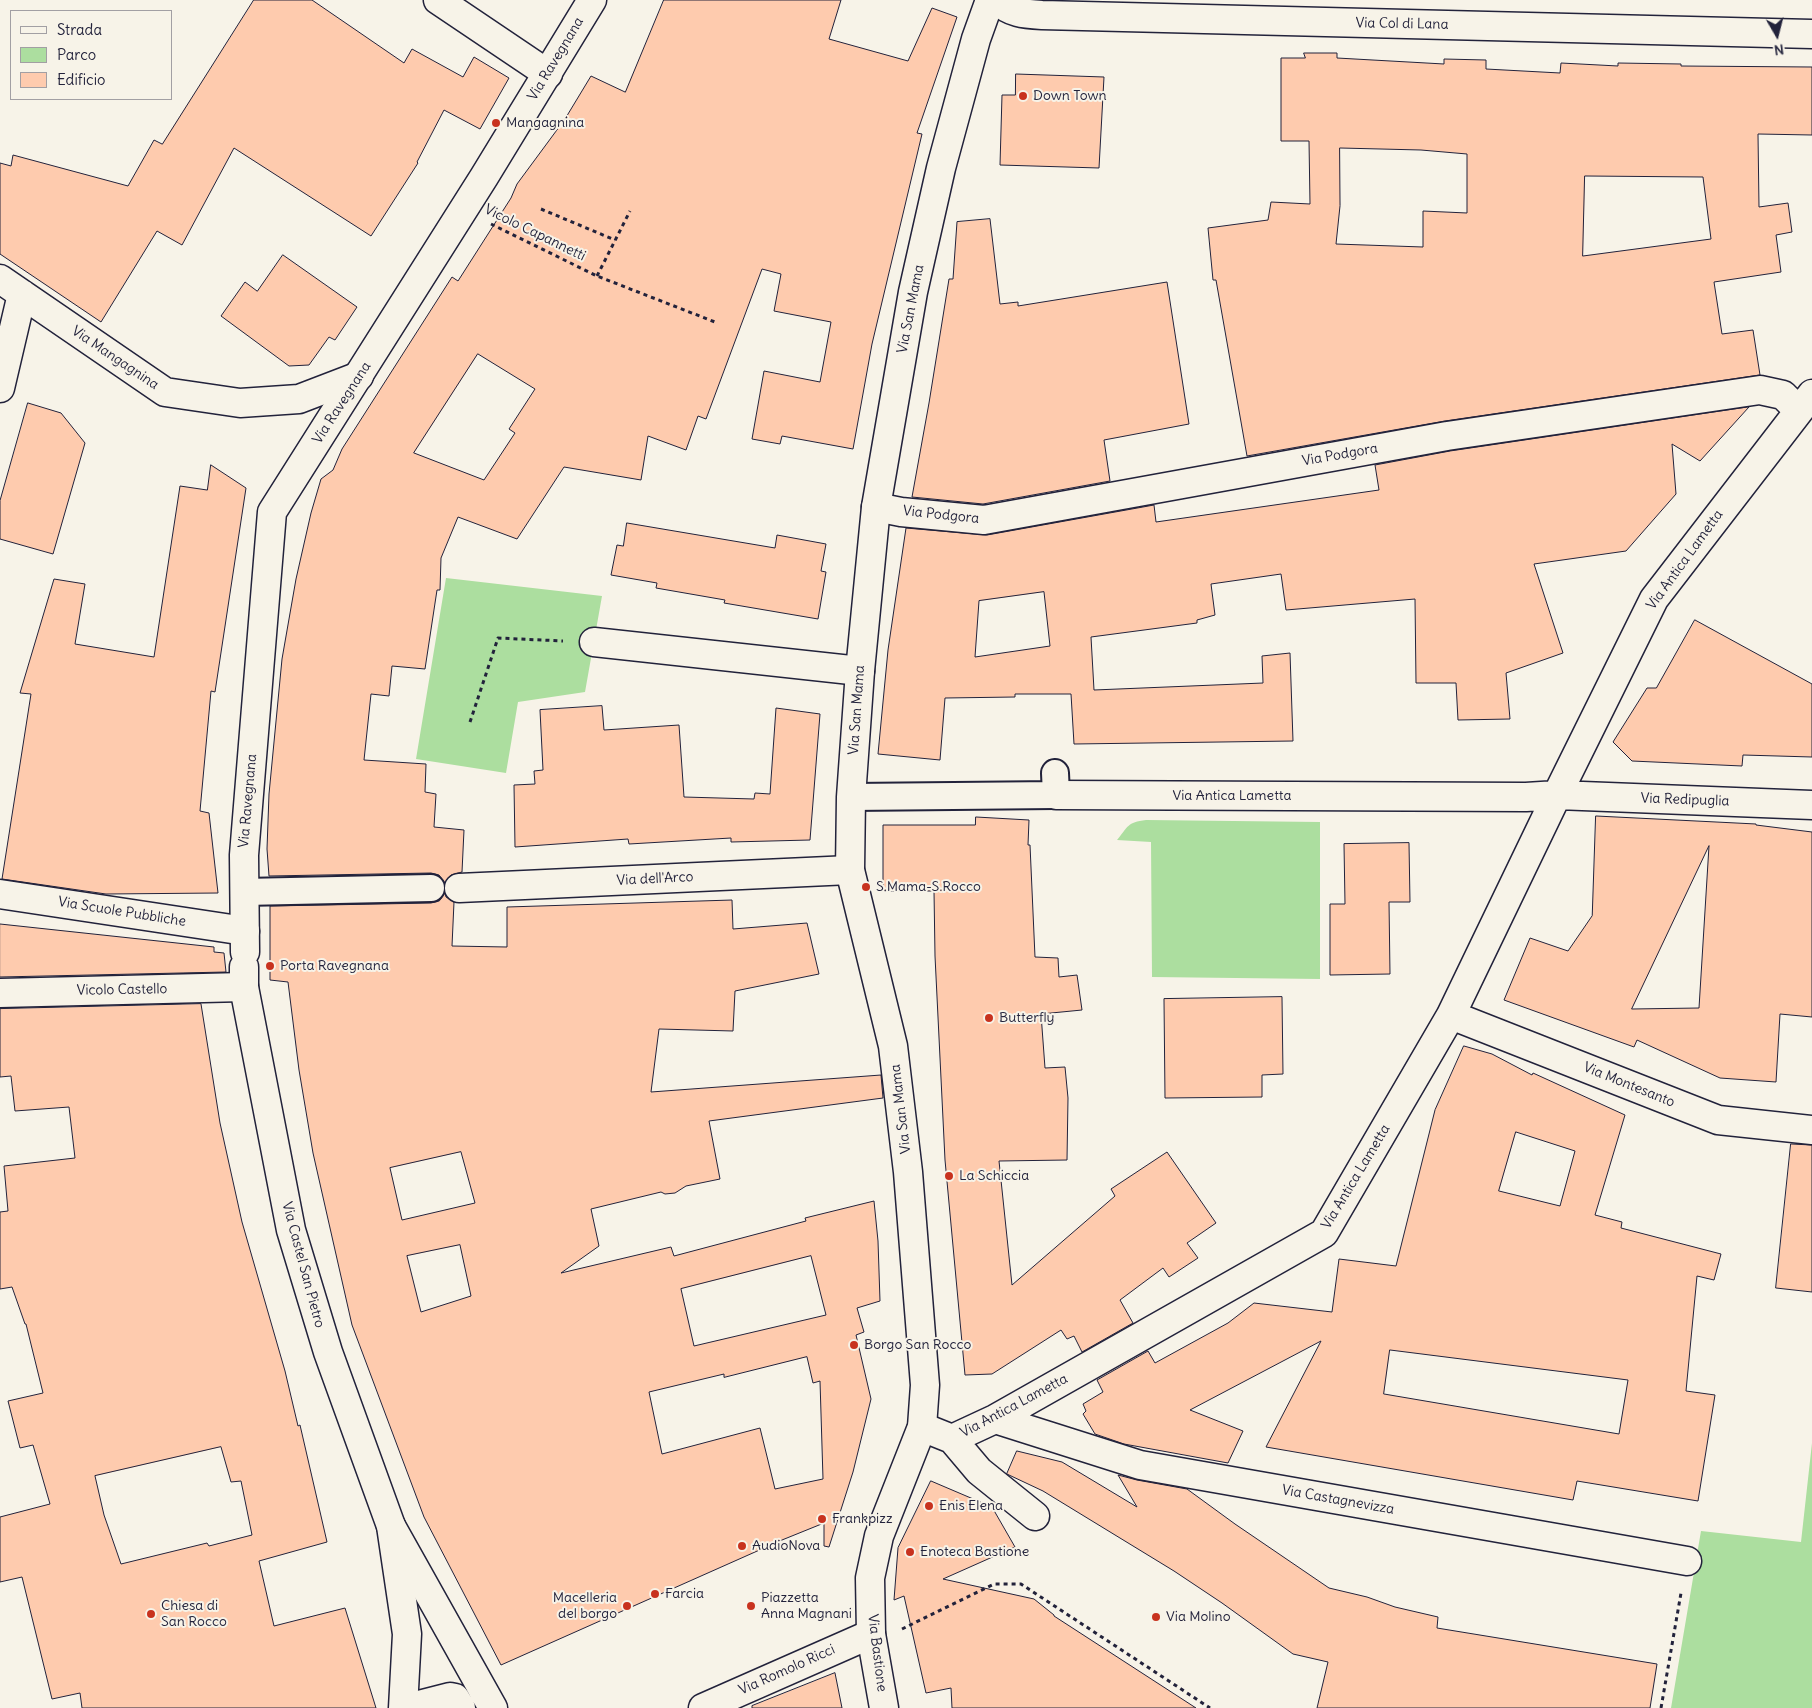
<!DOCTYPE html>
<style>
body{margin:0}
#map{position:relative;width:1812px;height:1708px;overflow:hidden;background:#f7f3e8;font-family:Delius,sans-serif}
canvas{display:block}
.legend{position:absolute;left:10px;top:10px;width:162px;height:90px;box-sizing:border-box;background:#f7f3e8;border:1px solid #a29fa3;margin:0;padding:6px 9px;list-style:none;font-size:15px;color:#22223b}
.legend li{display:flex;align-items:center;gap:10px;height:25px}
.legend b{width:25px;border:1px solid #a29fa3}
.north{position:absolute;left:1752px;top:10px;width:50px;height:50px;-webkit-text-stroke:4px #f7f3e8;paint-order:stroke;rotate:172deg;font-size:14px;font-weight:700;line-height:20px;text-align:center;color:#22223b}
.north::after{content:'';display:block;margin:auto;width:18px;height:22px;background:#22223b;clip-path:polygon(50% 0,100% 100%,50% 72%,0 100%)}
</style>
<div id="map">
<canvas width="1812" height="1708"></canvas>
<ul class="legend">
<li><b style="height:6px;background:#f7f3e8"></b>Strada</li>
<li><b style="height:14px;background:#acde9f"></b>Parco</li>
<li><b style="height:14px;background:#fecbae"></b>Edificio</li>
</ul>
<div class="north">N</div>
</div>
<script>
const context = document.querySelector('canvas').getContext('2d');
context.lineJoin = 'round';
function fill(path, color) { context.fillStyle = color; context.fill(path, 'evenodd'); }
function stroke(path, color, width, dash) { context.strokeStyle = color; context.lineWidth = width; context.lineCap = dash ? 'butt' : 'round'; context.setLineDash(dash || []); context.stroke(path); }
function write(font, color, halo, rows, align = 'center') {
  context.font = font + ' Delius,sans-serif'; context.lineWidth = 4; context.setLineDash([]); context.textBaseline = 'middle'; context.strokeStyle = halo; context.fillStyle = color; for (const [text, x, y, turn = 0] of rows) {
    context.save(); context.translate(x, y); context.rotate((+turn || 0) * Math.PI / 180); context.textAlign = isNaN(turn) ? turn : align; if (halo) context.strokeText(text, 0, 0); context.fillText(text, 0, 0); context.restore();
  }
}
fill(new Path2D(`
 M446,578L602,596L585,692L518,702L506,773L416,759Z
 M1146,820L1320,822V979L1152,977L1151,842L1117,840C1128,827 1127,822 1146,820Z
 M1812,1443V1708H1671L1701,1531L1801,1542Z`), '#acde9f');
const building = new Path2D(`
 M254,0H312L404,63L412,49L463,77L474,57L509,78L480,129L444,110L417,162L418,163L371,236L234,148L182,245L157,231L101,322L0,254V163L11,166L13,155L128,186L154,140L162,144Z
 M664,0H841L829,39L908,61L932,8L957,17L917,133L922,134L872,344L853,449L782,436L780,444L752,439L764,371L820,382L831,322L774,311L781,274L762,269L706,419L698,416L686,450L648,436L641,480L564,467L517,539L458,517L441,558L440,590H437L425,669L392,666L389,696L371,694L364,760L426,764L425,792L436,794L434,827L464,830L462,872L451,875L445,883L439,875L431,873L269,876L267,849L269,794L282,659L296,579L311,513L321,479L333,470L342,449L452,277L458,281L511,198L517,184L565,119L591,76L625,92ZM478,354L535,389L509,429L515,433L484,480L414,453Z
 M1304,53H1337V58L1444,64V59L1486,60V69L1560,73L1561,63L1618,66V63L1681,64V66L1812,67V135L1758,134L1759,207L1788,203L1792,232L1776,235L1781,272L1714,282L1722,334L1753,330L1760,375L1445,421L1247,456L1216,280H1213L1208,228L1268,220L1271,202L1310,204L1309,141H1281V58H1305ZM1340,148L1421,150L1467,154V213L1423,211V247L1336,244L1340,206ZM1585,176L1703,177L1711,239L1583,256Z
 M1016,74L1104,77L1099,168L1000,165L1002,95H1015Z
 M990,219L1000,304L1018,302V306L1167,282L1189,424L1104,440L1110,481L983,504L912,497L929,403L949,279H953L957,222Z
 M283,255L357,307L335,340L329,337L309,365L289,366L221,316L245,282L257,291Z
 M28,403L61,413L85,443L53,554L0,539V501Z
 M1749,407L1700,461L1672,444L1676,494L1626,551L1534,564L1563,653L1506,673L1510,719L1458,720L1456,683H1416L1415,599L1286,610L1281,574L1211,584L1215,615L1197,620V623L1091,637L1094,690L1263,683L1262,656L1290,653L1293,741L1074,744L1071,694H1015V697L945,698L940,760L878,754L888,650L906,528L987,535L1154,505L1156,522L1379,490L1375,465L1450,451ZM1044,592L1050,646L975,657L979,601Z
 M211,465L246,488L215,692L211,691L200,811L209,813L218,893L106,894L2,879L31,694L20,693L54,579L85,584L75,644L154,657L180,486L207,490Z
 M627,523L775,548L777,535L826,544L821,571L826,572L818,619L724,603L725,600L656,588L657,583L611,575L617,545L623,546Z
 M1695,620L1812,684V757L1743,755L1742,766L1632,761L1613,742L1647,688H1656Z
 M602,706L604,730L679,725L684,797L754,799L755,793L770,794L776,708L820,714L810,840L731,842V838L629,844L628,839L515,847L514,785L535,784L534,771L543,770L540,710Z
 M1596,816L1756,824V825L1812,832V1017L1780,1014L1776,1082L1720,1078L1637,1040L1634,1047L1504,1000L1530,938L1568,951L1592,916ZM1709,846L1699,1008L1632,1009Z
 M976,817L1029,820L1028,845H1030L1035,957L1058,958L1059,977L1077,975L1082,1010L1041,1014L1045,1068L1065,1067L1068,1098L1067,1160L999,1161L1012,1285L1115,1196L1111,1189L1167,1152L1216,1223L1187,1243L1198,1258L1169,1277L1163,1268L1120,1300L1133,1323L1082,1352L1074,1336L1067,1339L1061,1330L992,1374L965,1375L945,1160L935,956L934,891H883V825H975Z
 M1409,843L1410,902H1389L1390,974L1330,975V904H1345L1344,844Z
 M445,893L446,897L454,902L452,946L507,947V907L732,900L733,929L807,923L819,974L735,991L733,1031L659,1029L651,1092L881,1075L883,1098L709,1121L720,1179L686,1186L675,1193L665,1194L661,1192L591,1209L599,1246L561,1273L671,1247L674,1256L806,1221L805,1218L874,1201L878,1241L880,1301L857,1308L864,1332L856,1335L871,1399L853,1472L829,1547L824,1546V1523L782,1540L501,1665L424,1517L352,1325L313,1153L299,1070L288,982L270,980V906L431,903L439,901ZM461,1152L475,1203L402,1220L390,1168ZM460,1245L471,1296L421,1312L407,1256ZM811,1256L826,1315L694,1346L681,1289ZM807,1357L813,1383L820,1381L823,1479L775,1489L760,1428L662,1454L649,1392L724,1374V1377Z
 M0,924L214,947V952L224,953L226,972L0,977Z
 M1282,997L1283,1074L1262,1075V1097L1165,1098L1164,999Z
 M201,1004L220,1123L242,1222L285,1371L298,1426L300,1425L327,1542L259,1561L274,1626L345,1608L376,1708H82L80,1693L52,1699L22,1577L0,1582V1517L50,1504L33,1445L20,1448L8,1401L43,1393L26,1324H25L12,1287L0,1289V1212L8,1211L4,1166L75,1158L69,1107L15,1111L11,1076L0,1077V1009ZM221,1447L231,1482L241,1481L252,1535L209,1546L207,1543L121,1564L104,1515L95,1476Z
 M1464,1046L1492,1054L1532,1075L1533,1073L1625,1115L1595,1215L1622,1222L1621,1228L1721,1254L1714,1280L1697,1276L1686,1391L1715,1395L1698,1501L1577,1481L1573,1500L1266,1447L1321,1341L1190,1410L1243,1431L1228,1463L1124,1444L1095,1434L1083,1414L1086,1411L1083,1404L1103,1392L1097,1380L1148,1351L1155,1363L1228,1323L1254,1303L1332,1312L1339,1259L1396,1266L1435,1110ZM1516,1132L1575,1151L1560,1206L1499,1191ZM1390,1350L1628,1380L1619,1434L1384,1394Z
 M1791,1144L1812,1145V1292L1776,1288Z
 M1017,1451L1062,1462L1137,1507L1118,1475L1137,1480L1187,1489L1235,1524L1329,1588L1367,1597L1395,1607L1438,1617L1437,1628L1657,1664L1650,1708H1317L1328,1662L1293,1654L1222,1603L1174,1571L1043,1491L1009,1475L1007,1474Z
 M931,1481L992,1507L1015,1547L943,1579L1034,1599L1054,1615V1616L1196,1708H952L951,1688L926,1693L904,1596L894,1600L898,1548Z
 M835,1673L842,1708H752V1706Z`);
fill(building, '#fecbae');
stroke(building, '#22223b', 1);
const pedestrian = new Path2D(`
 M851,797L1056,795L1055,773
 M244,892L431,888`);
const minor = new Path2D(`
 M438,0L548,74
 M997,0C1010,13 1024,14 1042,15L1812,34
 M0,279L165,392L240,403L299,399L359,376
 M0,388L22,294
 M876,507L901,512L984,520L1447,436L1760,390L1783,395L1798,410
 M594,642L860,671
 M1056,795L1526,797L1557,795L1654,599L1812,394
 M459,888L850,870
 M0,894L245,931
 M0,993L244,987
 M1451,1015L1718,1120L1812,1130
 M995,1419L1140,1465L1687,1561
 M922,1427L952,1439L995,1419L1324,1233L1451,1015L1557,795L1812,805
 M952,1439L979,1471L1035,1516
 M391,1526L493,1708
 M407,1708L450,1697L455,1698L461,1708
 M703,1708L871,1634`);
const tertiary = new Path2D(`
 M245,952L244,855L272,512L484,177L592,0
 M244,967V987L291,1230L328,1352L391,1526L407,1634L403,1708
 M884,1708L871,1634L870,1578L879,1536L922,1427L925,1385L908,1172L893,1046L850,870L851,797L860,671L876,507L913,292L941,168L976,39L990,0`);
stroke(pedestrian, '#22223b', 30);
stroke(minor, '#22223b', 31);
stroke(tertiary, '#22223b', 31);
stroke(new Path2D(`
 M541,209L615,240
 M491,224L597,276L715,322
 M597,276L630,211
 M470,722L498,638L563,641
 M902,1629L994,1584H1021L1210,1708
 M1661,1708L1681,1593`), '#22223b', 3, [4, 4]);
stroke(pedestrian, '#f7f3e8', 26);
stroke(minor, '#f7f3e8', 28);
stroke(tertiary, '#f7f3e8', 28);
for (const [x, y, r, color] of [
 [1023,96,5,"#c8321e"],
 [496,123,5,"#c8321e"],
 [866,887,5,"#c8321e"],
 [270,966,5,"#c8321e"],
 [989,1018,5,"#c8321e"],
 [949,1176,5,"#c8321e"],
 [854,1345,5,"#c8321e"],
 [929,1506,5,"#c8321e"],
 [822,1519,5,"#c8321e"],
 [742,1546,5,"#c8321e"],
 [910,1552,5,"#c8321e"],
 [655,1594,5,"#c8321e"],
 [627,1606,5,"#c8321e"],
 [751,1606,5,"#c8321e"],
 [151,1614,5,"#c8321e"],
 [1156,1617,5,"#c8321e"]
]) { const dot = new Path2D(); dot.arc(x, y, r, 0, 2 * Math.PI); context.fillStyle = color; context.fill(dot); stroke(dot, '#f7f3e8', 2); }
write('14px', '#22223b', '#f7f3e8', [
 ["Via Col di Lana",1402,24,1],
 ["Via Ravegnana",556,59,-59],
 ["Vicolo Capannetti",535,233,26],
 ["Via San Mama",911,309,-79],
 ["Via Mangagnina",115,358,34],
 ["Via Ravegnana",342,403,-57],
 ["Via Podgora",1340,455,-10],
 ["Via Podgora",941,515,6],
 ["Via Antica Lametta",1685,560,-54],
 ["Via San Mama",857,710,-86],
 ["Via Antica Lametta",1232,796],
 ["Via Redipuglia",1685,800,2],
 ["Via Ravegnana",248,801,-85],
 ["Via dell'Arco",655,879,-3],
 ["Via Scuole Pubbliche",122,912,9],
 ["Vicolo Castello",122,990,-1],
 ["Via Montesanto",1629,1085,22],
 ["Via San Mama",901,1109,-97],
 ["Via Antica Lametta",1356,1177,-59],
 ["Via Castel San Pietro",303,1265,75],
 ["Via Antica Lametta",1014,1406,-28],
 ["Via Castagnevizza",1338,1500,10],
 ["Via Bastione",877,1653,83],
 ["Via Romolo Ricci",787,1670,-24]
]);
write('14px', '#22223b', '#f7f3e8', [
 ["Down Town",1033,96],
 ["Mangagnina",506,123],
 ["S.Mama-S.Rocco",876,887],
 ["Porta Ravegnana",280,966],
 ["Butterfly",999,1018],
 ["La Schiccia",959,1176],
 ["Borgo San Rocco",864,1345],
 ["Enis Elena",939,1506],
 ["Frankpizz",832,1519],
 ["AudioNova",752,1546],
 ["Enoteca Bastione",920,1552],
 ["Farcia",665,1594],
 ["Macelleria",617,1598,"right"],
 ["del borgo",617,1614,"right"],
 ["Piazzetta",761,1598],
 ["Anna Magnani",761,1614],
 ["Chiesa di",161,1606],
 ["San Rocco",161,1622],
 ["Via Molino",1166,1617]
], 'left');
</script>
